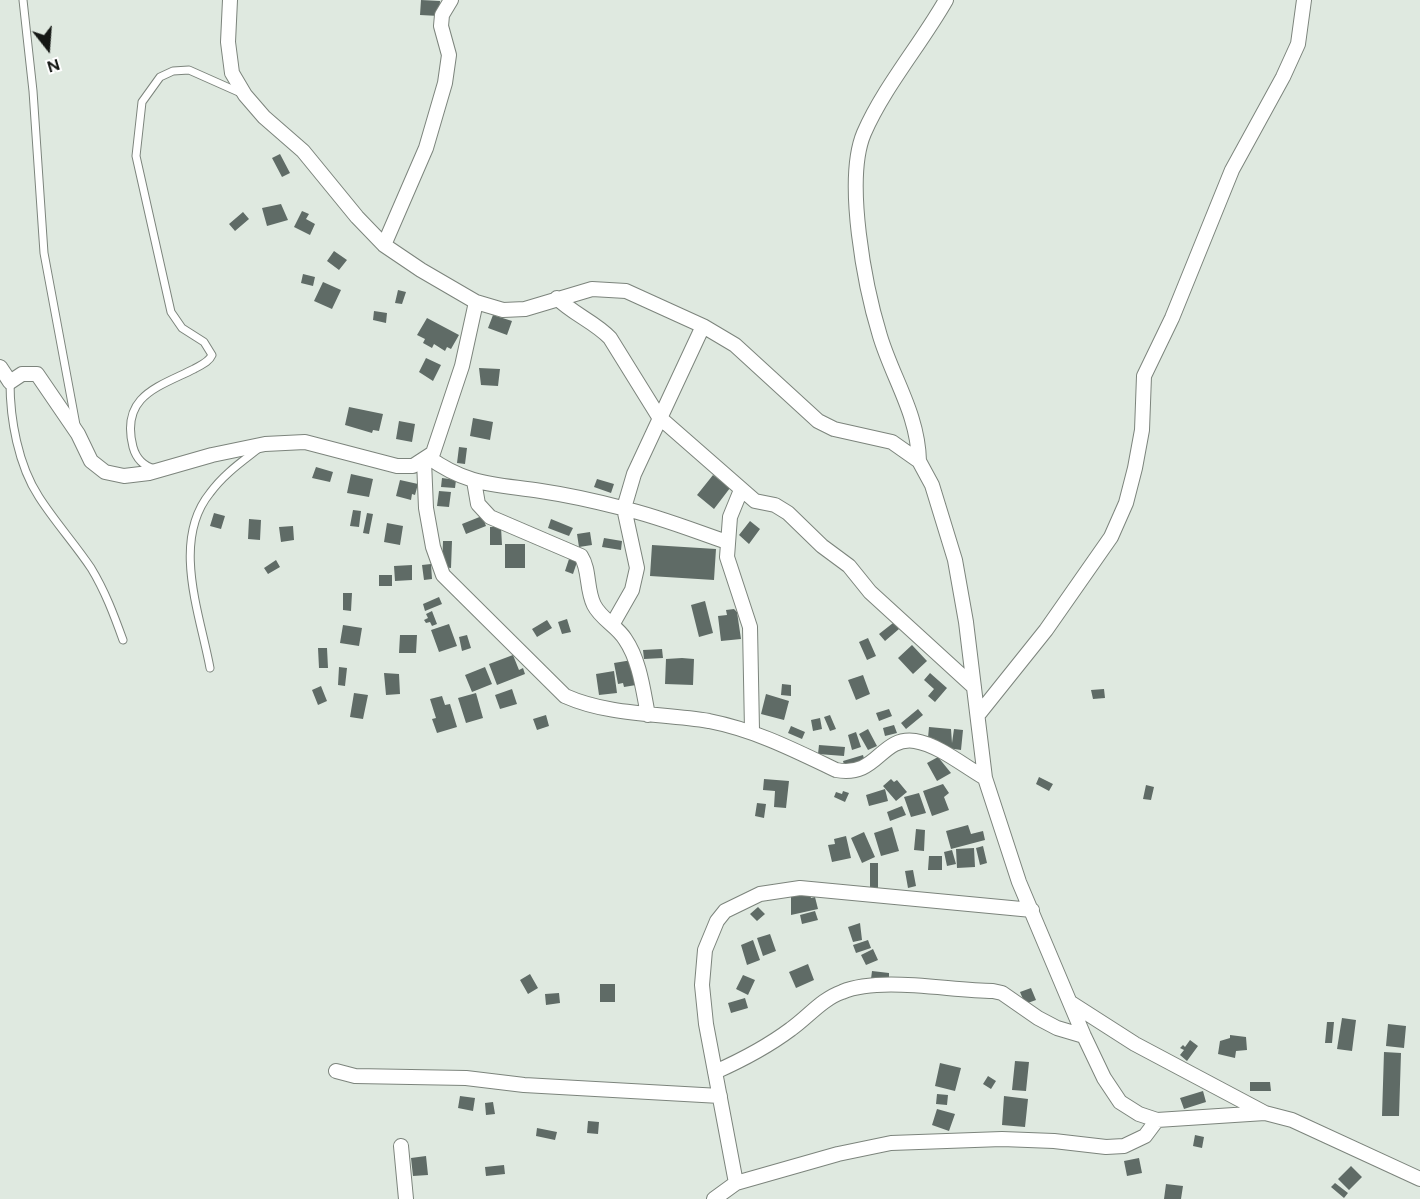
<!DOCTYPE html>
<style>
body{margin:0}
#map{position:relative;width:1420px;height:1199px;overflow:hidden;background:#dfe9e0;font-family:Figtree,sans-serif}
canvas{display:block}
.north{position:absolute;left:18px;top:18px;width:60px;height:60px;-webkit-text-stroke:4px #fff;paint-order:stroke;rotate:163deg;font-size:16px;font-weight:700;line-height:24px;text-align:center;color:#151815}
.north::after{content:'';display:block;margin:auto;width:21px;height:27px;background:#151815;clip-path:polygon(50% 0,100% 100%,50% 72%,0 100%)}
</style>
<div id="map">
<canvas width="1420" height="1199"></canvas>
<div class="north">N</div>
</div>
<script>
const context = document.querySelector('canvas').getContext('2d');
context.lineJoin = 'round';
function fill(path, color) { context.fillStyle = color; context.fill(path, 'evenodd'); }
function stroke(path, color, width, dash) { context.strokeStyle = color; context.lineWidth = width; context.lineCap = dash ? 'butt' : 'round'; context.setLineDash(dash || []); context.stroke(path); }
fill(new Path2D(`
 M421,0L440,1L439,16L420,15Z
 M280,154L290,173L282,177L272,158Z
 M281,204L288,220L267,226L262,208Z
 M302,211L309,214L306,219L315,224L310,235L294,227Z
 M243,212L249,219L235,231L229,224Z
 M334,251L347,260L339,270L327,261Z
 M303,274L315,277L313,286L301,283Z
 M323,282L341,290L332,309L314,301Z
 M398,290L406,292L402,304L395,303Z
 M374,311L387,313L386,323L373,320Z
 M493,315L512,321L507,335L488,328Z
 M427,318L459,335L451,349L447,347L445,351L434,344L432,348L423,343L425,339L417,335Z
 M426,358L441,365L433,381L419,372Z
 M479,368L500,369L498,386L481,385Z
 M349,407L383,414L379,431L373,430L372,433L345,425Z
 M473,418L493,422L490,440L470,436Z
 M399,421L415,424L412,442L396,439Z
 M459,447L467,448L465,464L457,463Z
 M316,467L333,472L330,482L312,478Z
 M351,474L373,479L369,497L347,493Z
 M713,475L730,488L714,509L697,495Z
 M442,478L456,480L455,488L441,487Z
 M597,479L614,484L611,493L594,487Z
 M400,480L418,484L415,495L412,494L411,500L396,496Z
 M439,491L451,492L449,507L437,506Z
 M353,510L361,511L359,527L350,526Z
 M214,513L225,516L221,529L210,526Z
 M367,513L373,514L369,534L363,533Z
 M482,516L486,526L466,534L462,524Z
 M249,519L261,520L260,540L248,539Z
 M551,519L573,528L569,536L548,528Z
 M750,521L760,529L749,544L739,535Z
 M387,523L403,526L400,545L384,542Z
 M293,526L294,540L281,542L279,527Z
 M490,527H501L502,545H490Z
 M590,532L592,545L579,547L577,534Z
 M604,538L622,541L621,550L602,547Z
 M443,541H452L451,568L442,567Z
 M505,544H525V568H505Z
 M652,545L716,549L714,580L650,576Z
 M569,559L577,562L573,574L565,571Z
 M276,560L280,567L268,574L264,568Z
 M431,564L432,579L424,580L422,565Z
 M412,565V580L395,581L394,566Z
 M379,575H392V586H379Z
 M343,593H352L351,611L343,610Z
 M439,597L442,604L425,611L423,604Z
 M705,601L713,633L699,637L691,605Z
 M734,609L737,612L741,639L721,641L718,616L727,615L726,610Z
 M432,611L437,624L432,626L430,622L426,623L424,620L428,618L426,614Z
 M567,619L571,632L562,634L558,622Z
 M547,620L552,628L537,637L532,629Z
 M893,623L899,629L885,641L879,634Z
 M449,624L457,646L439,652L431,630Z
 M343,625L362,628L359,646L340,643Z
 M400,635H417L416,653H399Z
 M467,635L471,648L462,651L459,637Z
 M868,638L876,656L867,660L859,642Z
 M912,645L927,661L913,674L898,658Z
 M318,648H327L328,668H319Z
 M662,649L663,658L644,659L643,650Z
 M513,655L519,670L523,668L525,674L497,685L489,664Z
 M682,658L694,659L693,685L665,684L666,659Z
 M632,660L636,685L624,687L623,683L618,684L614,663Z
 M339,667L347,668L345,686L338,685Z
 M485,667L492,684L472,692L465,675Z
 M614,671L617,693L599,695L596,674Z
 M384,673L399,674L400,694L386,695Z
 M930,673L947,688L935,702L928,696L934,689L924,680Z
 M863,675L870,694L856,700L848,680Z
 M782,684L791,685V696L781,695Z
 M321,686L327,701L318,705L312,690Z
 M512,689L517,704L500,709L495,695Z
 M1104,689L1105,698L1093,699L1091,690Z
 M354,693L368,695L363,719L350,717Z
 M476,693L483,718L466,723L458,698Z
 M766,694L789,701L784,720L761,714Z
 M442,696L445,705L450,704L457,727L437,733L432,719L436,718L430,699Z
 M889,709L892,716L879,721L876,713Z
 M918,709L923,715L906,729L901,723Z
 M546,715L549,726L537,730L533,719Z
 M830,715L836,729L830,731L824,717Z
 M820,718L822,729L813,731L811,720Z
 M894,725L897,733L885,736L883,728Z
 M791,726L805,732L802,739L788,733Z
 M929,727L951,729L952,743L954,729L963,730L961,750L934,746L935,739L928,738Z
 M868,729L877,746L868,750L859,734Z
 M856,732L861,747L852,750L848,735Z
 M819,745L845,747L844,756L818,754Z
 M863,755L865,762L845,768L843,761Z
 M938,757L951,773L937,781L927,763Z
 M1039,777L1053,784L1049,791L1036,784Z
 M764,779L789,781L786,808L774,807L775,791L763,790Z
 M891,779L894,782L897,780L907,792L896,801L883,786Z
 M943,784L949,793L944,797L949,810L932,816L923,791Z
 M1146,785L1154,787L1151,800L1143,799Z
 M885,789L888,801L869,806L866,795Z
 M843,791L849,793L845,802L834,797L836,792L842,794Z
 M919,793L926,813L911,817L904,797Z
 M757,803L766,804L764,818L755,816Z
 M902,806L906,815L890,821L887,812Z
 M968,825L971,834L983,831L985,840L951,849L946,831Z
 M892,827L899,851L881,856L874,833Z
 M916,829L925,830L924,851L914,850Z
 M864,832L875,857L862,863L851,838Z
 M846,836L851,858L832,862L828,845L835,844L834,839Z
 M983,846L987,863L980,865L976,848Z
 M974,848L975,867L957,868L956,849Z
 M952,850L956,864L947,866L944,852Z
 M929,856H942V870H928Z
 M870,863H878V889H870Z
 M913,870L916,886L908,888L905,871Z
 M809,891L811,898L815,897L818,909L791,915V896Z
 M758,907L765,914L757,921L750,914Z
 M815,911L818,920L802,924L800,915Z
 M860,923L862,940L853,942L848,927Z
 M770,934L776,951L763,956L757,938Z
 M753,940L760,960L747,965L741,945Z
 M868,940L871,948L856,953L853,945Z
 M873,949L878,960L866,965L861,955Z
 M808,964L814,980L796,988L789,972Z
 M872,971L889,973V981L871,979Z
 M530,974L538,988L528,994L520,980Z
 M743,975L755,980L748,995L736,989Z
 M600,984H615V1002H600Z
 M1031,988L1036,1000L1025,1004L1020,992Z
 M559,993L560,1003L546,1005L545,994Z
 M745,998L748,1008L731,1013L728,1003Z
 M1342,1018L1356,1020L1352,1051L1337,1049Z
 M1327,1022H1334L1332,1043H1325Z
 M1388,1024L1406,1026L1404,1048L1386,1046Z
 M1230,1035L1246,1037L1247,1050L1236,1051L1235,1058L1218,1054L1220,1041L1230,1038Z
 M1190,1040L1198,1046L1187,1061L1180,1055L1184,1050L1180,1048L1183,1045L1185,1047Z
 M1384,1052L1401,1053L1399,1116H1382Z
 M1015,1061L1029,1062L1026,1091L1012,1090Z
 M940,1063L961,1068L955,1091L935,1086Z
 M988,1076L996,1081L991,1089L983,1084Z
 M1250,1082H1270L1271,1091H1250Z
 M1203,1091L1206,1102L1184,1109L1180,1098Z
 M937,1094L948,1095L947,1105L936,1104Z
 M460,1096L475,1098L473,1111L458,1108Z
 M1004,1096L1028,1099L1025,1127L1002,1125Z
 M493,1102L495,1114L486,1115L485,1103Z
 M937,1109L955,1114L949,1131L932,1125Z
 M588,1121L599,1122L598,1134L587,1133Z
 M537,1128L557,1132L555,1140L536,1136Z
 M1195,1135L1204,1137L1202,1148L1193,1146Z
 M426,1156L428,1175L413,1176L411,1158Z
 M1139,1158L1142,1173L1127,1176L1124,1161Z
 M504,1165L505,1174L486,1176L485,1167Z
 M1351,1166L1362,1177L1349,1190L1338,1179Z
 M1335,1183L1348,1193L1344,1198L1331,1187Z
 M1166,1184L1183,1186L1181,1199H1164Z`), '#5f6b66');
const lane = new Path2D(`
 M23,0L33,91L44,253L76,425
 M10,382C10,419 18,465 39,497C55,522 75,544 91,568C105,591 114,615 123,640
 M155,469C143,466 136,458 133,447C120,396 158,387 194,369C201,365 209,362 212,355L204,342L182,328L171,312L136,156L142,102L160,77L173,71L189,70L243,94
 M210,668C200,614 171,541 210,493C223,475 240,463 258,449`);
const street = new Path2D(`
 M230,0L228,42L232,73L245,95L264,117L303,151L357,217L384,245L421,270L476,302L503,310L525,309L592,289L626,291L703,326L735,345L818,421L834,429L892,442L919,461L932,485L955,560L966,622L985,778L1019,882L1084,1036L1104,1078L1120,1102L1139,1114L1157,1120L1265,1113L1292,1120L1420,1179
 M384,245L426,148L445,83L449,55L441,26L442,15L451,0
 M557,298C573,314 595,322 610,338L659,417L755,501L775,505L788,513L822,546L849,566L870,592L974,687
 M0,367L10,382L22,374H37L78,434L91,461L105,472L124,476L149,473L212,455L265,444L305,442L397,466H413L433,453L462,366L476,302
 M428,457C468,486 495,484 541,491C568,495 595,501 622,508C657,516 692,530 727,542
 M424,461L426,508L433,547L443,575L565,696C610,716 661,713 709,721C755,730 794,750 836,770C878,778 880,736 915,741C939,745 964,766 985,778
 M919,461C918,414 893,379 880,336C865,287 844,180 864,133C884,87 921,44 946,0
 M474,481L478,504L490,517L581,556C590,570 586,589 594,605C601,619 617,626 625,639C640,661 643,690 648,715
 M741,490L730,517L727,557L750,627L752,730
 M612,625L632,590L637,568L624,508L634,474L703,326
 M978,715L1046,630L1111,537L1126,503L1135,468L1142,430L1144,376L1172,318L1232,170L1283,77L1298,44L1304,0
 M1071,1003L1135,1044L1265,1113
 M336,1071L355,1076L466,1078L524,1085L720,1096
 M715,1072C742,1060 767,1047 791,1029C808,1017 822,999 842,992C881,976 950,991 993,991L1002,993L1038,1018L1057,1028L1084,1036
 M401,1146L406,1199
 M736,1183L706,1024L702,985L705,950L717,921L725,911L760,894L800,888L1032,910
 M714,1199L736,1183L838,1154L891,1143L1002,1139L1054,1141L1106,1147L1124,1146L1145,1136L1157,1120`);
stroke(lane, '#7c847c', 9);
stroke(street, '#7c847c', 16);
stroke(lane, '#fff', 7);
stroke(street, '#fff', 14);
</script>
